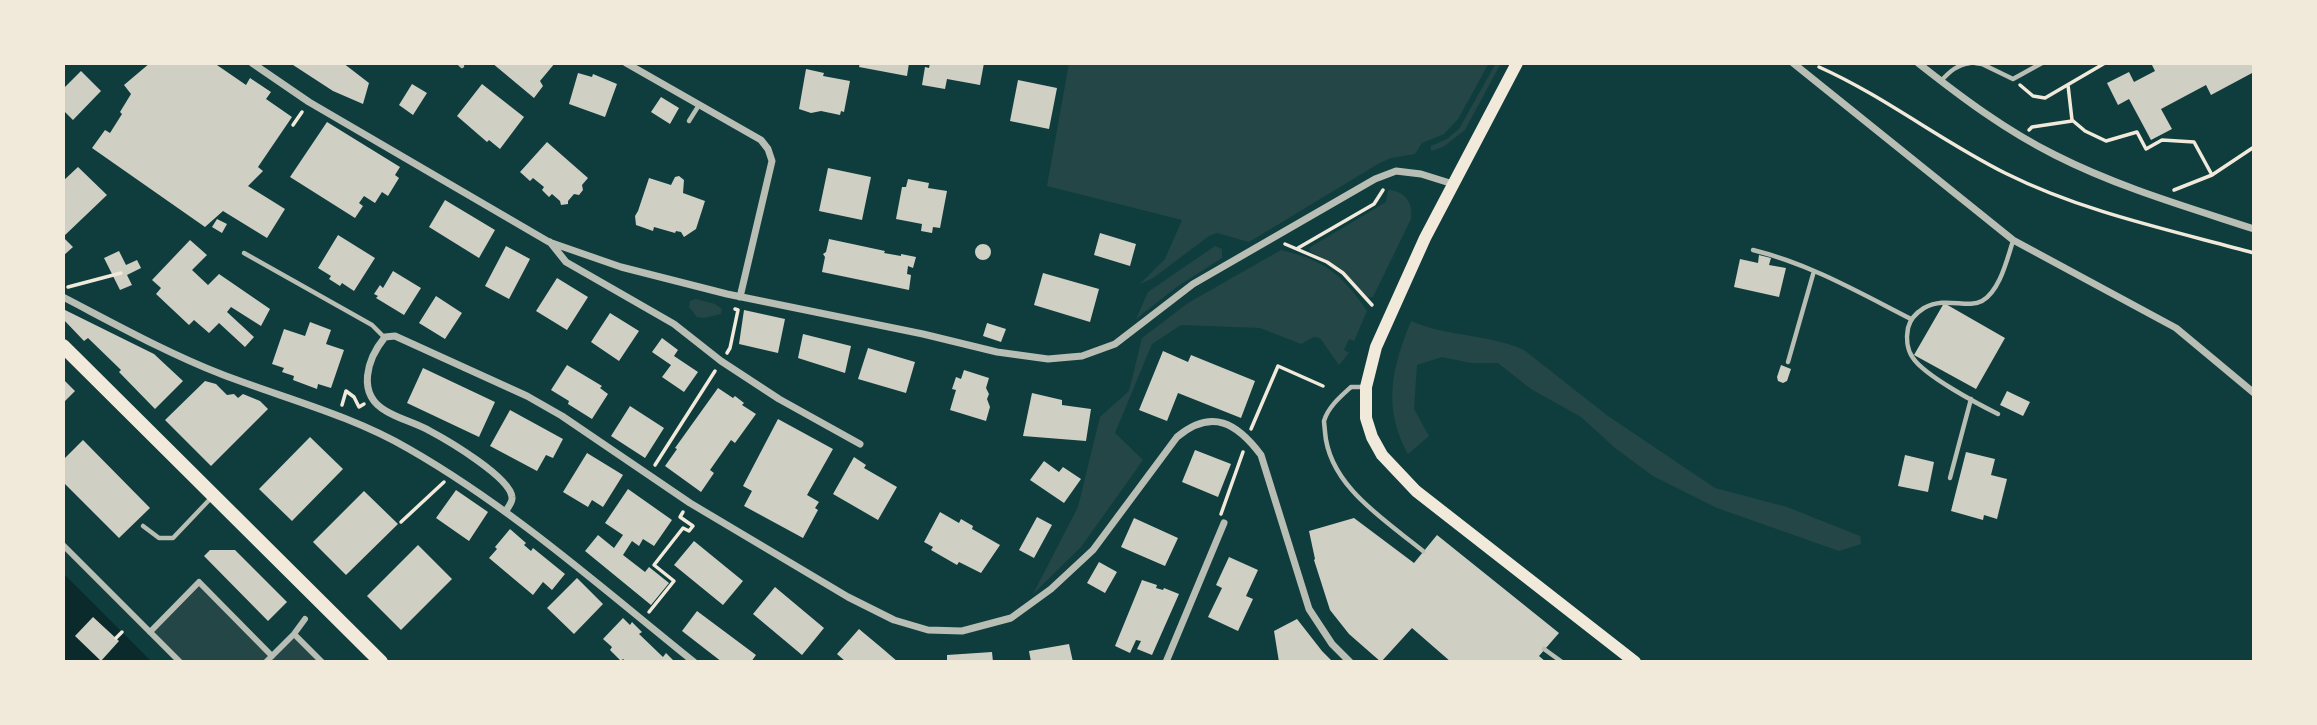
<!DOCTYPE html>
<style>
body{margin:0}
#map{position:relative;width:2317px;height:725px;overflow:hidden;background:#0f3d3e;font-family:Karla,sans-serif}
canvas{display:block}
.frame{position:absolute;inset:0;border:65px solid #f1e9da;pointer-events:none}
</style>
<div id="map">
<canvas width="2317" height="725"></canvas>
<div class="frame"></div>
</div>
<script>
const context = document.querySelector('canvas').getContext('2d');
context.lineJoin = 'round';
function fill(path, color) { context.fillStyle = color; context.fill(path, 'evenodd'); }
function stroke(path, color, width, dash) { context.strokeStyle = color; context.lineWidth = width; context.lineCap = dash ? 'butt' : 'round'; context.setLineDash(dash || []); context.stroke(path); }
fill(new Path2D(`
 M1069,63H1489L1458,119L1444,134L1422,143L1415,154L1391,158L1378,164L1249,242L1217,233L1209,236L1153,278L1140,284L1165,259L1182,220L1047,186Z
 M1496,63H1501L1465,130L1443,147L1431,151V146L1447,139L1459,129Z
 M1388,190C1405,191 1413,202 1411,219L1373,297H1368L1340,269L1311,252L1309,248L1386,202Z
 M1215,246L1222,249V258L1178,286L1136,319L1148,292Z
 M1281,250C1324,260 1342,274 1367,311L1354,341L1349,339L1344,350L1349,353L1339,365L1320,338L1314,337L1301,344L1260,328L1181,325L1152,344L1115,433L1143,460L1081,547L1033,594L1078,507L1100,417L1129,391L1142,338L1188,303Z
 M696,299L715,304L722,309L721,314L704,318L697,317L689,307L690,301Z
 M1411,321C1447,337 1489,334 1524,350L1608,416L1715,488L1787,507L1860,536L1861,544L1839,551L1717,508L1653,476L1615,448L1581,417L1531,389L1498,363H1471L1442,357L1417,365L1414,409L1429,436L1408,454C1382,407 1392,368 1411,321Z
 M199,582L272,655L294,634L322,662H180L150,632Z`), '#244646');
fill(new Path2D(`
 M63,573L152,662H63Z`), '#0a2a2b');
fill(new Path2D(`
 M150,63H214L246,85L250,78L271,92L266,99L292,117L258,167L263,171L248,186L285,209L267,238L223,211L205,227L92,148L105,130L110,133L122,114L120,112L131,94L124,85Z
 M290,63H343L369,83L363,104L333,91Z
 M492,63H555L540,81L543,86L534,98Z
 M860,63H909L907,76L859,67Z
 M930,63H984L980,85L947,79L945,89L922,85L925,67L929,68Z
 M2151,63H2254V72L2211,95L2206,85L2161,109L2172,129L2151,140L2129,99L2118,105L2107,83L2129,72L2134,82L2155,71Z
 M806,69L824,73L823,76L850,81L844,112L841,111L840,115L821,111L811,113L799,109Z
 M81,71L101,91L73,120L63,110V89Z
 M578,73L592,77L593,74L617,84L605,117L569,104Z
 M1018,80L1057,88L1049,129L1010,121Z
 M412,84L427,93L413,115L399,105Z
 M482,84L524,117L500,149L489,140L487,142L457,116Z
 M661,97L679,108L670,124L651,112Z
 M327,122L400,167L395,175L399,178L388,196L382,192L375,203L364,196L359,203L363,206L355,218L290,177Z
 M547,142L588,178L582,185L583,190L579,195L574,194L568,201V204L561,205L560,201L552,194L549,197L542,190L544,187L533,178L530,181L520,172Z
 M78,167L107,195L63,237L73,247L63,256V181Z
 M828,168L871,177L862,220L819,211Z
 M679,176L684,180L683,193L705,201L696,229L684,237L681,232L676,231L675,233L654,227L653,231L636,225L635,216L638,211L649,178L671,185L675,177Z
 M908,179L929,183L928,188L947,191L940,228L933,227L932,233L921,231L922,224L896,219L902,187H906Z
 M445,200L495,230L479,258L429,227Z
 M217,219L227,224L222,233L212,227Z
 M1100,233L1136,244L1130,266L1094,255Z
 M338,235L375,258L354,291L342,283L340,286L329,279L331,276L318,268Z
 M829,239L885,251L884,253L901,256V254L916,257L913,268L908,266L907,274L911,275L909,290L822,272L825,257L823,254L826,252Z
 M190,240L207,255L192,270L208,285L219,274L270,309L261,326L231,307L227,312L254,337L245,347L219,323L209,333L194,320L189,325L156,294L161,288L152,280Z
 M975 252a8 8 0 1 1 16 0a8 8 0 1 1-16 0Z
 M506,246L530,259L509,299L485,286Z
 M119,251L126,265L137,260L141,268L127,275L132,285L120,290L104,258Z
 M1759,255L1771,258L1769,265L1786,268L1779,297L1734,287L1740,259L1758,263Z
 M393,271L421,288L404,315L376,298L378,296L374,294L380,285L383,288Z
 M1043,273L1099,289L1090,322L1034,305Z
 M557,278L588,297L567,330L536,311Z
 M436,296L462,313L445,339L419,323Z
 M1944,303L2005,338L1976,389L1914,355Z
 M63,309L154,354L183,381L155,409L119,372L121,370L88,338L84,341L63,319Z
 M744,310L785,319L778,353L739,344Z
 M610,313L639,331L619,361L591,342Z
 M310,322L331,330L326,344L344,350L331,388L318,384L317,389L293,380L294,376L282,372L284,368L272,364L284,329L305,336Z
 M987,323L1006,329L1001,342L983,336Z
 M803,334L851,346L845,373L798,358Z
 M662,338L678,350L674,356L698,372L684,392L662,377L671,365L652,352Z
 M868,348L915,362L906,393L858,379Z
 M1163,351L1188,362L1191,355L1255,381L1241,418L1178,393L1167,421L1139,410Z
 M567,365L602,386L600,388L608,394L592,419L568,404L569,401L551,390Z
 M1781,365L1791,369L1787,381L1783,383L1778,381L1777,377Z
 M423,368L495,402L479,437L407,403Z
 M964,370L989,378L986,388L989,394L987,399L990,407L986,421L950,410L956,390L952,389L956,377L961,379Z
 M63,379L75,391L63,403Z
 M205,381L216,384L227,395L234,394L238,398L243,394L260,401L268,409L211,466L165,420Z
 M718,388L733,398L735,396L744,403L742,405L756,414L735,443L731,440L710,470L714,473L701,492L665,466L677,449L675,448Z
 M2007,391L2030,402L2023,416L2000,405Z
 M1032,393L1062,400V405L1091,409L1086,441L1023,436Z
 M630,406L664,428L645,458L611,436Z
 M510,410L563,439L553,458L546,455L537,471L490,446Z
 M778,419L833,449L807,495L819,502L815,508L818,510L803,538L744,506L752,491L743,486Z
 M310,437L343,469L292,521L259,489Z
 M83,440L150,508L119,538L63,482V460Z
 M1195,450L1231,464L1218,497L1182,482Z
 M1966,452L1995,459L1991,475L2007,479L1997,519L1984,515L1983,520L1951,511Z
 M587,453L623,475L603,507L592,500L588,507L563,492Z
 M1905,455L1934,462L1928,492L1898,486Z
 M854,457L866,465L864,468L897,487L878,520L833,494Z
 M1044,461L1059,472L1063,467L1081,479L1064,503L1030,480Z
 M628,489L672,520L654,546L643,539L639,546L632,541L623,555L645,572L649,567L669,583L651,605L585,551L598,535L614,548L623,535L605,523Z
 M456,490L488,512L469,541L436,518Z
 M364,491L398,524L346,575L313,542Z
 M940,512L959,523L961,519L973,526L972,529L1000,545L981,573L959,562L957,565L931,550L933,547L924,542Z
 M1037,517L1052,525L1034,558L1019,550Z
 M1134,518L1178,538L1165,566L1121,547Z
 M1354,518L1414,563L1437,535L1559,633L1539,656L1546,662H1451L1412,628L1381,662L1349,634L1330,610L1314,560L1315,559L1309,531Z
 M510,529L526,543L524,545L531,551L533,548L565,574L552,590L543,582L533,595L489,558L497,549L495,547Z
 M694,541L743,581L723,605L674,565Z
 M418,545L452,579L401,630L367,596Z
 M210,550H235L287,602L268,621L204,556Z
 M1229,557L1258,570L1246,596L1253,599L1238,631L1208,617L1222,588L1216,585Z
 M1099,562L1117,572L1105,593L1087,583Z
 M577,578L603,604L574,634L547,608Z
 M1142,580L1157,585L1156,588L1163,590L1164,588L1179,594L1152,655L1137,649L1141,641L1136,640L1130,653L1115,646Z
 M775,587L824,628L802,655L753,614Z
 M697,611L756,655L751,662H722L682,631Z
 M93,617L119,641L101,661L75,636Z
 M623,618L630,625L632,622L642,632L639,634L663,657L666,653L675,662H627L623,659L621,661L610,650L612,647L603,639Z
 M1297,619L1322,651L1333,662H1279L1274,631Z
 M859,629L883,649L898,662H846L837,654Z
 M1069,644L1073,662H1031L1029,651Z
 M992,652L993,662H947V655Z`), '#cfcfc3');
stroke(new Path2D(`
 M1819,67C1884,96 1941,141 2005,173C2083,212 2170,230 2254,253
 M2020,85L2033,96L2045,98L2105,63
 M2068,85L2072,120L2085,131L2106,141L2137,132L2146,149L2162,140L2194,142L2212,175
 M293,125L302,112
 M2029,130L2032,127L2072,121
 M2174,190L2212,175L2254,147
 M1285,244L1327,262L1343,273L1372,305
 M1298,248L1374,204L1383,190
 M68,287L121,273
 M727,353L730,348L738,310L735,309
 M342,405L346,391L354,397L359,407L364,404
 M1251,429L1278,366L1323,386
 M655,465L715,371
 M1221,514L1243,452
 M401,522L444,482
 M649,612L674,581L654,565L683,528L689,531L693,526L680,517L683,512
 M116,638L122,632`), '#f1e9da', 3.5);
stroke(new Path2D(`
 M459,63L462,66
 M1975,63L1982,64L2013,79L2042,63
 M1941,81C1950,71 1957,65 1970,63
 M689,121L699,105
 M1753,250C1810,264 1860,293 1911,319
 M244,253L372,325L384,337
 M1788,362L1814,271
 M1365,387H1351C1341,396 1328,407 1324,421C1324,422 1325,431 1325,432C1329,486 1385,520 1423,551
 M1998,414C1978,404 1925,376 1913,358C1907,350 1906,338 1908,328C1910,319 1916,313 1924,308C1946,296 1967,309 1982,301C2000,291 2007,259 2013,241
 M1950,478L1971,399
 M143,526L159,538H173L212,497
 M1544,649L1562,662`), '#b8beb3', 4.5);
stroke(new Path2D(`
 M63,545L180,662
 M150,632L199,582L272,656
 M294,634L322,662
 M266,662L294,634L305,619`), '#b8beb3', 6);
stroke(new Path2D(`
 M252,63L309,102L549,242L621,267L727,294L923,334L997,352L1048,359L1082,356L1115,344L1193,284L1375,179L1396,171L1421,174L1453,184
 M626,63L761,140L768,149L772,161L740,297
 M1793,63L2013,240L2176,328L2254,393
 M1918,63C1961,97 2005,130 2055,155C2118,187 2187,207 2254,229
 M550,242L566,262L674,324L721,361L779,399L860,444
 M63,297C115,324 167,353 221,374C283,398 351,415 409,449C512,508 602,588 694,662
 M506,511C508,507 513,502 512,497C510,477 447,440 430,431C416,423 399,419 386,411C356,394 367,359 385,337L395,336L527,396L562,416L690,503L848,597L894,620L928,630L962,631L1011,618L1051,589L1093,550L1177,437C1212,408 1237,423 1261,455L1309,609L1332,644L1350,662
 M1166,662L1224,523`), '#b8beb3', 7);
stroke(new Path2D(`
 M1517,63L1425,238L1376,347L1366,387V418L1372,437L1382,455L1416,491L1635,662`), '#f1e9da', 12);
stroke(new Path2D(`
 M63,346L381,662`), '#f1e9da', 14);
</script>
